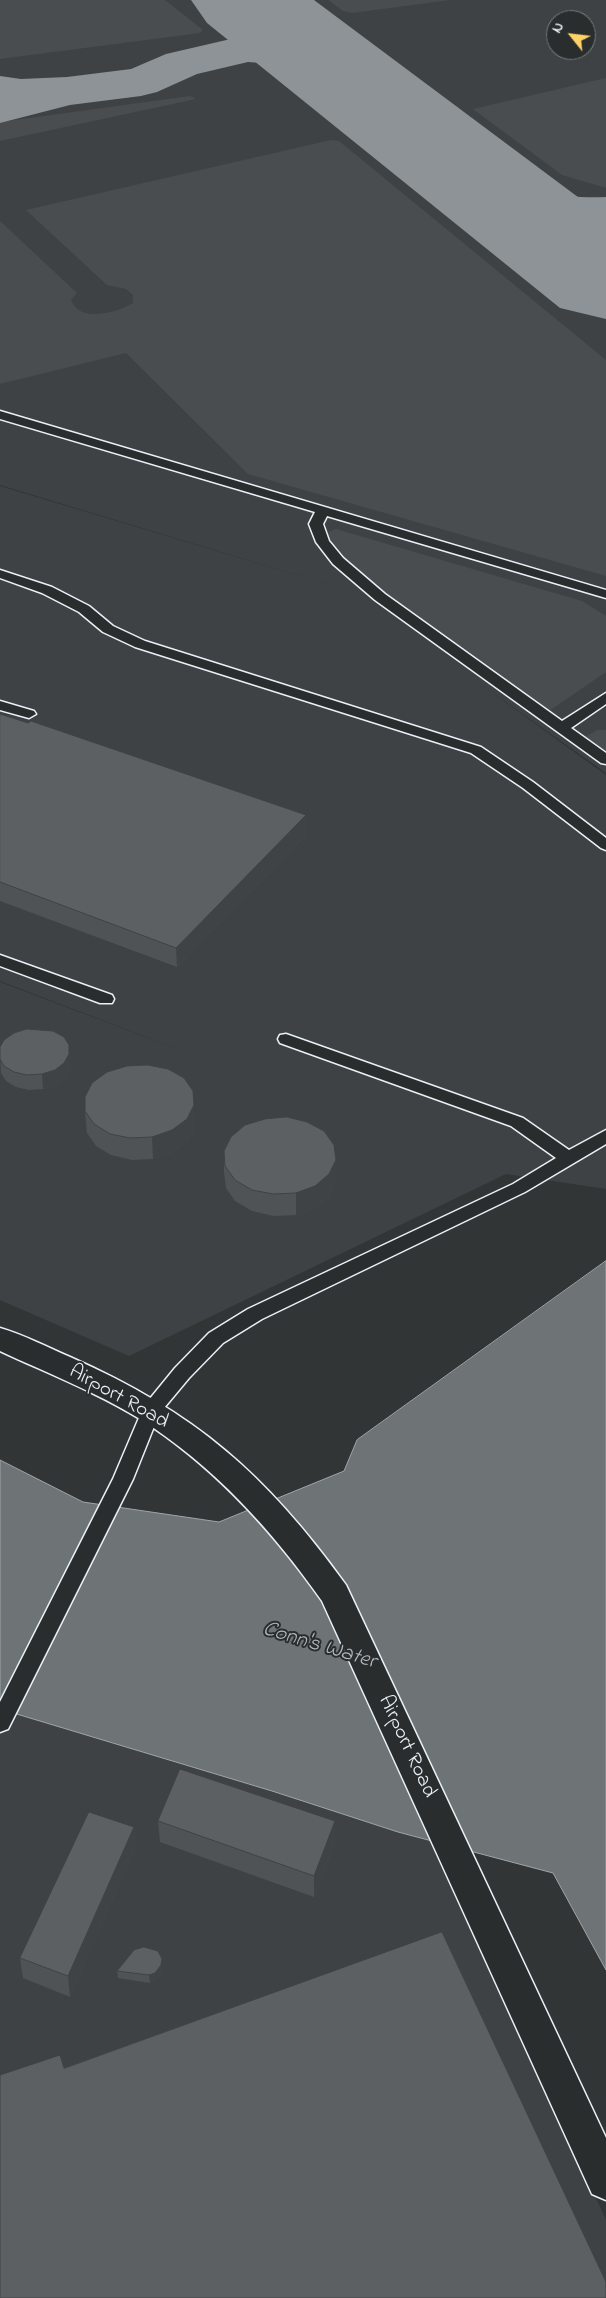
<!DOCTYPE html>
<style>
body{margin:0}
#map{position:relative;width:606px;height:2298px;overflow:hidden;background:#323536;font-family:"Indie Flower",sans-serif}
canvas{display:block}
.north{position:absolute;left:546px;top:10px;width:50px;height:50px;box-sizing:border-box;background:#2a2d2e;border:1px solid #767b7f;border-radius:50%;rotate:299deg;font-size:14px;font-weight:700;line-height:20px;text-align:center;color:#e8f1f8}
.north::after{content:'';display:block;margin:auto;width:18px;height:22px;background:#ffd166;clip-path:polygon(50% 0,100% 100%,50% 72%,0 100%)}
</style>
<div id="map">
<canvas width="606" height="2298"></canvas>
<div class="north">N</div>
</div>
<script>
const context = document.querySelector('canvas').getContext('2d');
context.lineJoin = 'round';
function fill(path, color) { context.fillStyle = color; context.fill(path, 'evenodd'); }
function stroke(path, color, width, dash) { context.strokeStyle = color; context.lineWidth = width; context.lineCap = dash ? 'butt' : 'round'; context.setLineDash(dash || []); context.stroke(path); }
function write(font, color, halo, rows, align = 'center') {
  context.font = font + ' "Indie Flower",sans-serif'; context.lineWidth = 4; context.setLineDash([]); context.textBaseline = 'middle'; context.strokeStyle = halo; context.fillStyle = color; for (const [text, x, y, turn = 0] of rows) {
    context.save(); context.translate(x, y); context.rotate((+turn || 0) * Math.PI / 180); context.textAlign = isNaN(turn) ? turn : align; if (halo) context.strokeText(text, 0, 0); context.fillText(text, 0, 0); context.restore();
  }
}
fill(new Path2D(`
 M0,0H606V773L476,681L606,775V1189L506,1174L129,1356L0,1300V982L196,1056L0,981V486L350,591L0,485ZM556,20H586V50H556Z
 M0,1684L421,1812L606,2220V2298H0Z`), '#3f4244');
fill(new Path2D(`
 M0,0H165L203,30L200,33L0,59Z
 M328,0H450L352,13L343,11Z
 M606,78V188L562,175L473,109Z
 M190,96L196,99L0,141V122Z
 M331,140L339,141L606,360V576L248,474L126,353L0,384V221L77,293L71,300C80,324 118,312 133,303V295L126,289L107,285L26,210Z
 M336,529L582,601L606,616V672L549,711L373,587L337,550L326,533Z
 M597,730H606V753L585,737Z`), '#494d4f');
const water = new Path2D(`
 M606,1261V1970L553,1873L398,1832L272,1791L0,1709V1460L83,1502L219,1522L344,1471L357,1440Z`);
fill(water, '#6e7376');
stroke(water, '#9fa5aa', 1);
fill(new Path2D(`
 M275,9L291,13C297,22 300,28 292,39L345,54L352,64L345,74L329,78L290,65L248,62L197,74L157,92L141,96L70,105L0,123V76L21,79L67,77L131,69L166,54L248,35L252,31L253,22L259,13Z
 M483,168C505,174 523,185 545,191C564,197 586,198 606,197V292L588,287C569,265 562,252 579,227C546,225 478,211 458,183L466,173Z`), '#8d9397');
fill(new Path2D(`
 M191,0H314L606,218V319L560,308L207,23Z`), '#8d9397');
const service = new Path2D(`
 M0,411L606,590V598L327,516L323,524L329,541L343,558L385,594L562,721L606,693V704L571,728L606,753V764L601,763L375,600L333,564L316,542L309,524L315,512L0,419Z
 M0,570L52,587L89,606L113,626L145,641L481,747L533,782L606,838V850L601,848L523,788L471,753L135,647L103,632L79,612L42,593L0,578Z
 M0,701L34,711L36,714L29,718L0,710Z
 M0,955L112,995L114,999L112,1003H100L0,966Z
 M286,1034L523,1118L569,1150L606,1130V1144L525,1192L262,1319L223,1343L189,1378L159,1414L133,1479L8,1729L0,1732V1702L113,1479L144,1406L175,1368L209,1333L248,1309L513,1184L556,1158L511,1126L280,1043L278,1039L280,1035Z`);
const tertiary = new Path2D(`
 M0,1328C24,1335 47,1347 70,1357C195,1412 267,1475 346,1585L606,2138V2200L592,2194L322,1601C272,1530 214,1466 140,1419C96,1392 47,1373 0,1351Z`);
stroke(service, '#e8f1f8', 3);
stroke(tertiary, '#e8f1f8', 3);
fill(service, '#2a2d2e');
fill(tertiary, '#2a2d2e');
fill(new Path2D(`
 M0,714L306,815V835L177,967L0,901Z
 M0,1047L71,1069L66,1078L56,1085L43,1089L29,1090L16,1087L6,1081L1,1073Z
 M85,1111L195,1127L188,1140L173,1152L153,1159L132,1160L111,1155L96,1146L87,1133Z
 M224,1151L336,1181L329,1196L315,1208L296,1215L273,1216L252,1211L235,1201L226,1188L224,1172Z
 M158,1821L335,1842L314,1897L160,1842Z
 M134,1827L135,1848L70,1997L23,1978L20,1958Z
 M162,1959V1972L155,1981L150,1983L118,1978L117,1971Z`), '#4f5355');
fill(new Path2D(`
 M306,815V835L177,967L176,948Z
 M69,1045L71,1069L66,1078L56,1085L43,1089L42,1074Z
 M194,1105L195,1127L188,1140L173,1152L153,1159L152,1137Z
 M336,1160V1181L329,1196L315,1208L296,1215V1193Z
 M335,1821V1842L314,1897V1876Z
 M134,1827L135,1848L70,1997L68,1976Z
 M162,1959V1972L155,1981L150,1983L149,1975Z`), '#404345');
const building = new Path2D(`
 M0,714L28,723L31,721L306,815L176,948L0,882Z
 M27,1029L53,1031L64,1037L69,1045V1054L64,1063L55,1070L42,1074L27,1075L14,1072L4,1066L0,1059V1047L4,1040L14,1033Z
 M148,1065L168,1069L184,1078L193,1091L194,1105L187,1119L172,1130L152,1137L130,1138L110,1134L94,1124L85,1111V1097L92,1083L107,1072L127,1066Z
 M287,1117L307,1122L324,1131L334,1145L336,1160L329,1174L315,1186L296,1193L273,1194L252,1190L235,1180L225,1166L224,1151L231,1137L245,1125L265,1119Z
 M180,1769L335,1821L314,1876L158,1821Z
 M89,1812L134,1827L68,1976L20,1958Z
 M442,1932L606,2282V2298H0V2075L60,2055L64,2068Z
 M144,1947L158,1951L162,1959L161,1965L155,1973L149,1975L117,1971L134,1950Z`);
fill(building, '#5c6063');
stroke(building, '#404345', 1);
write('21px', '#e8f1f8', '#2a2d2e', [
 ["Airport Road",118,1398,29],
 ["Airport Road",406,1747,65]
]);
write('italic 22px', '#b1b8be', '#2a2d2e', [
 ["Conn's Water",319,1647,17]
]);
</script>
